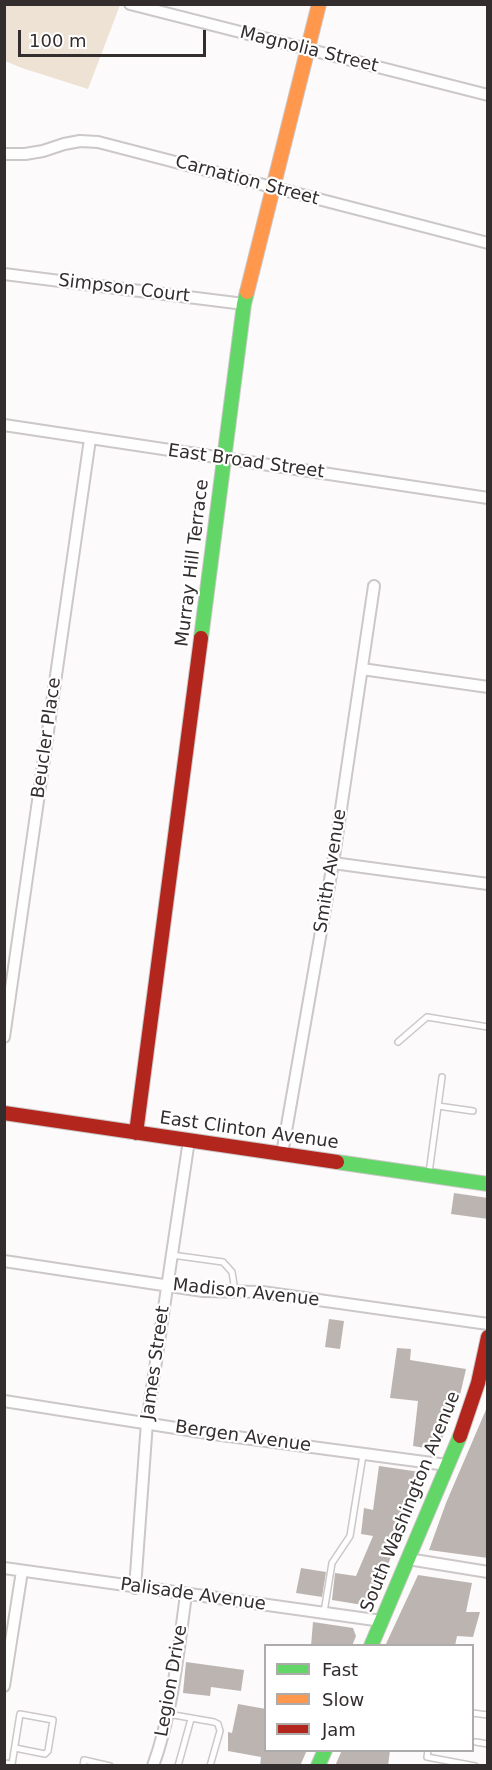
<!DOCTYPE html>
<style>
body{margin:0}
#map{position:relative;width:492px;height:1770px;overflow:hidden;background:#fcfafa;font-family:"DejaVu Sans",sans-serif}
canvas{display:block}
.frame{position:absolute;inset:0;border:6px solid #342d2e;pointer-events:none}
.legend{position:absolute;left:264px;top:1644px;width:210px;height:108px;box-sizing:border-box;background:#fff;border:2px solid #aeabab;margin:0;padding:8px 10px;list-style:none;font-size:18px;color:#342d2e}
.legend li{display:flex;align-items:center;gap:12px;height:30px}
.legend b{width:30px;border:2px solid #aeabab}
.scale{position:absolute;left:18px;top:30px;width:188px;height:27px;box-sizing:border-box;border:3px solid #342d2e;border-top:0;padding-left:8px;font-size:18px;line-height:21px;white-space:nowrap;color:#342d2e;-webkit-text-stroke:4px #fff;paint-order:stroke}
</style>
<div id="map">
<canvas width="492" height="1770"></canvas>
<div class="frame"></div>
<ul class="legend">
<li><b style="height:8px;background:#63d668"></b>Fast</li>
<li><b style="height:8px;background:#ff974d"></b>Slow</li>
<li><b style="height:8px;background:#b3261e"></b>Jam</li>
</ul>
<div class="scale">100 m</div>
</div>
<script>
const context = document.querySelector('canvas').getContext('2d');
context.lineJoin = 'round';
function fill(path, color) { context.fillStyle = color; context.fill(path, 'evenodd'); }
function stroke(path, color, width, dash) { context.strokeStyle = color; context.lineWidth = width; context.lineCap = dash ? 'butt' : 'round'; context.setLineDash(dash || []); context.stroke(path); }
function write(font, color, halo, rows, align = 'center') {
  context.font = font + ' "DejaVu Sans",sans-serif'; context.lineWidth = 4.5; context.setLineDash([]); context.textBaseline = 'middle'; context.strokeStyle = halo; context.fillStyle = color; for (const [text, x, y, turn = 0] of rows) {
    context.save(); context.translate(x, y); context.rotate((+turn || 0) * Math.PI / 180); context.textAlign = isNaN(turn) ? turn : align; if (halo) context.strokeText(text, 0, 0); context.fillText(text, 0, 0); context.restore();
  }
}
fill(new Path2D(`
 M4,5H120L88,89L22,68L5,61Z`), '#ede2d3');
fill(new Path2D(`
 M454,1193L488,1198V1219L451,1214Z
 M329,1319L344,1321L340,1349L325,1347Z
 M397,1348L411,1349L410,1360L466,1369L460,1395L439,1446L431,1449L413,1446L418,1401L390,1398Z
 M488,1405V1558L429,1550L446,1503Z
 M379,1466L420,1472L423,1477L373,1602L369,1606L332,1600L335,1573L356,1576L373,1536L361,1534L364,1508L373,1510Z
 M301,1568L326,1572L322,1597L296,1593Z
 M418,1575L472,1583L466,1612H480L473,1637L457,1636L455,1646H385Z
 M313,1622L353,1628L356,1636L352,1646H311Z
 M186,1662L244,1670L241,1691L211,1687L210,1696L183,1693Z
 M238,1704L266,1709V1750H307L300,1766H260L261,1757L228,1751V1732L232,1733Z
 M342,1750H390L388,1766H335Z`), '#bcb4b1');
const lane = new Path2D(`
 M398,1042L427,1017L488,1027
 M438,1106L473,1111
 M429,1173L442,1077
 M172,1255L223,1262L232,1272L235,1291
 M324,1612L332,1563L350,1536L363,1455
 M472,1713L488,1715
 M168,1714L214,1722L218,1724L220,1731L210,1766
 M476,1742L488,1744
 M428,1750L427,1757L475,1766
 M4,1763L12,1764L20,1714L53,1720L48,1751L45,1754L15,1748
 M83,1766L84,1760L110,1766
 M178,1766L191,1719`);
const street = new Path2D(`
 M130,4L488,95
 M4,154H25L43,151L64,144L80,141L98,142L488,243
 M4,274L244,304
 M4,425L488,498
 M362,669L488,687
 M333,863L488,884
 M4,1037L90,439
 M282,1154L333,863L374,586
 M4,1261L203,1291L262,1292L488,1324
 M4,1401L214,1434L447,1465
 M408,1559L488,1572
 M4,1568L382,1621
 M135,1588L147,1422L189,1140
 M4,1686L22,1571
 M153,1766C173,1711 178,1652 186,1595`);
const fast = new Path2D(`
 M201,638L244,304L247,292
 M337,1162L488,1184
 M371,1646L460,1436
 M318,1766L325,1750`);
const slow = new Path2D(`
 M247,292L319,4`);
const jam = new Path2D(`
 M4,1113L337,1162
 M136,1133L201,638
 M460,1436L478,1383L488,1337`);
stroke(lane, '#ccc7c8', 8);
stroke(street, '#ccc7c8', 14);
stroke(fast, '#ccc7c8', 16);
stroke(slow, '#ccc7c8', 16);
stroke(jam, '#ccc7c8', 16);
stroke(lane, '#fffefe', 5);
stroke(street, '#fffefe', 10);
stroke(fast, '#63d668', 14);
stroke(slow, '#ff974d', 14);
stroke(jam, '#b3261e', 14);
write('18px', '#342d2e', '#fff', [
 ["Magnolia Street",309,50,14],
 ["Carnation Street",247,181,15],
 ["Simpson Court",124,289,7],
 ["East Broad Street",246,462,8],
 ["Murray Hill Terrace",193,563,-83],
 ["Beucler Place",47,738,-82],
 ["Smith Avenue",331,871,-81],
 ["East Clinton Avenue",249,1131,8],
 ["Madison Avenue",246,1293,6],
 ["James Street",156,1363,-82],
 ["Bergen Avenue",243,1437,8],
 ["South Washington Avenue",411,1502,-68],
 ["Palisade Avenue",193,1595,8],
 ["Legion Drive",172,1681,-80]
]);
</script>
